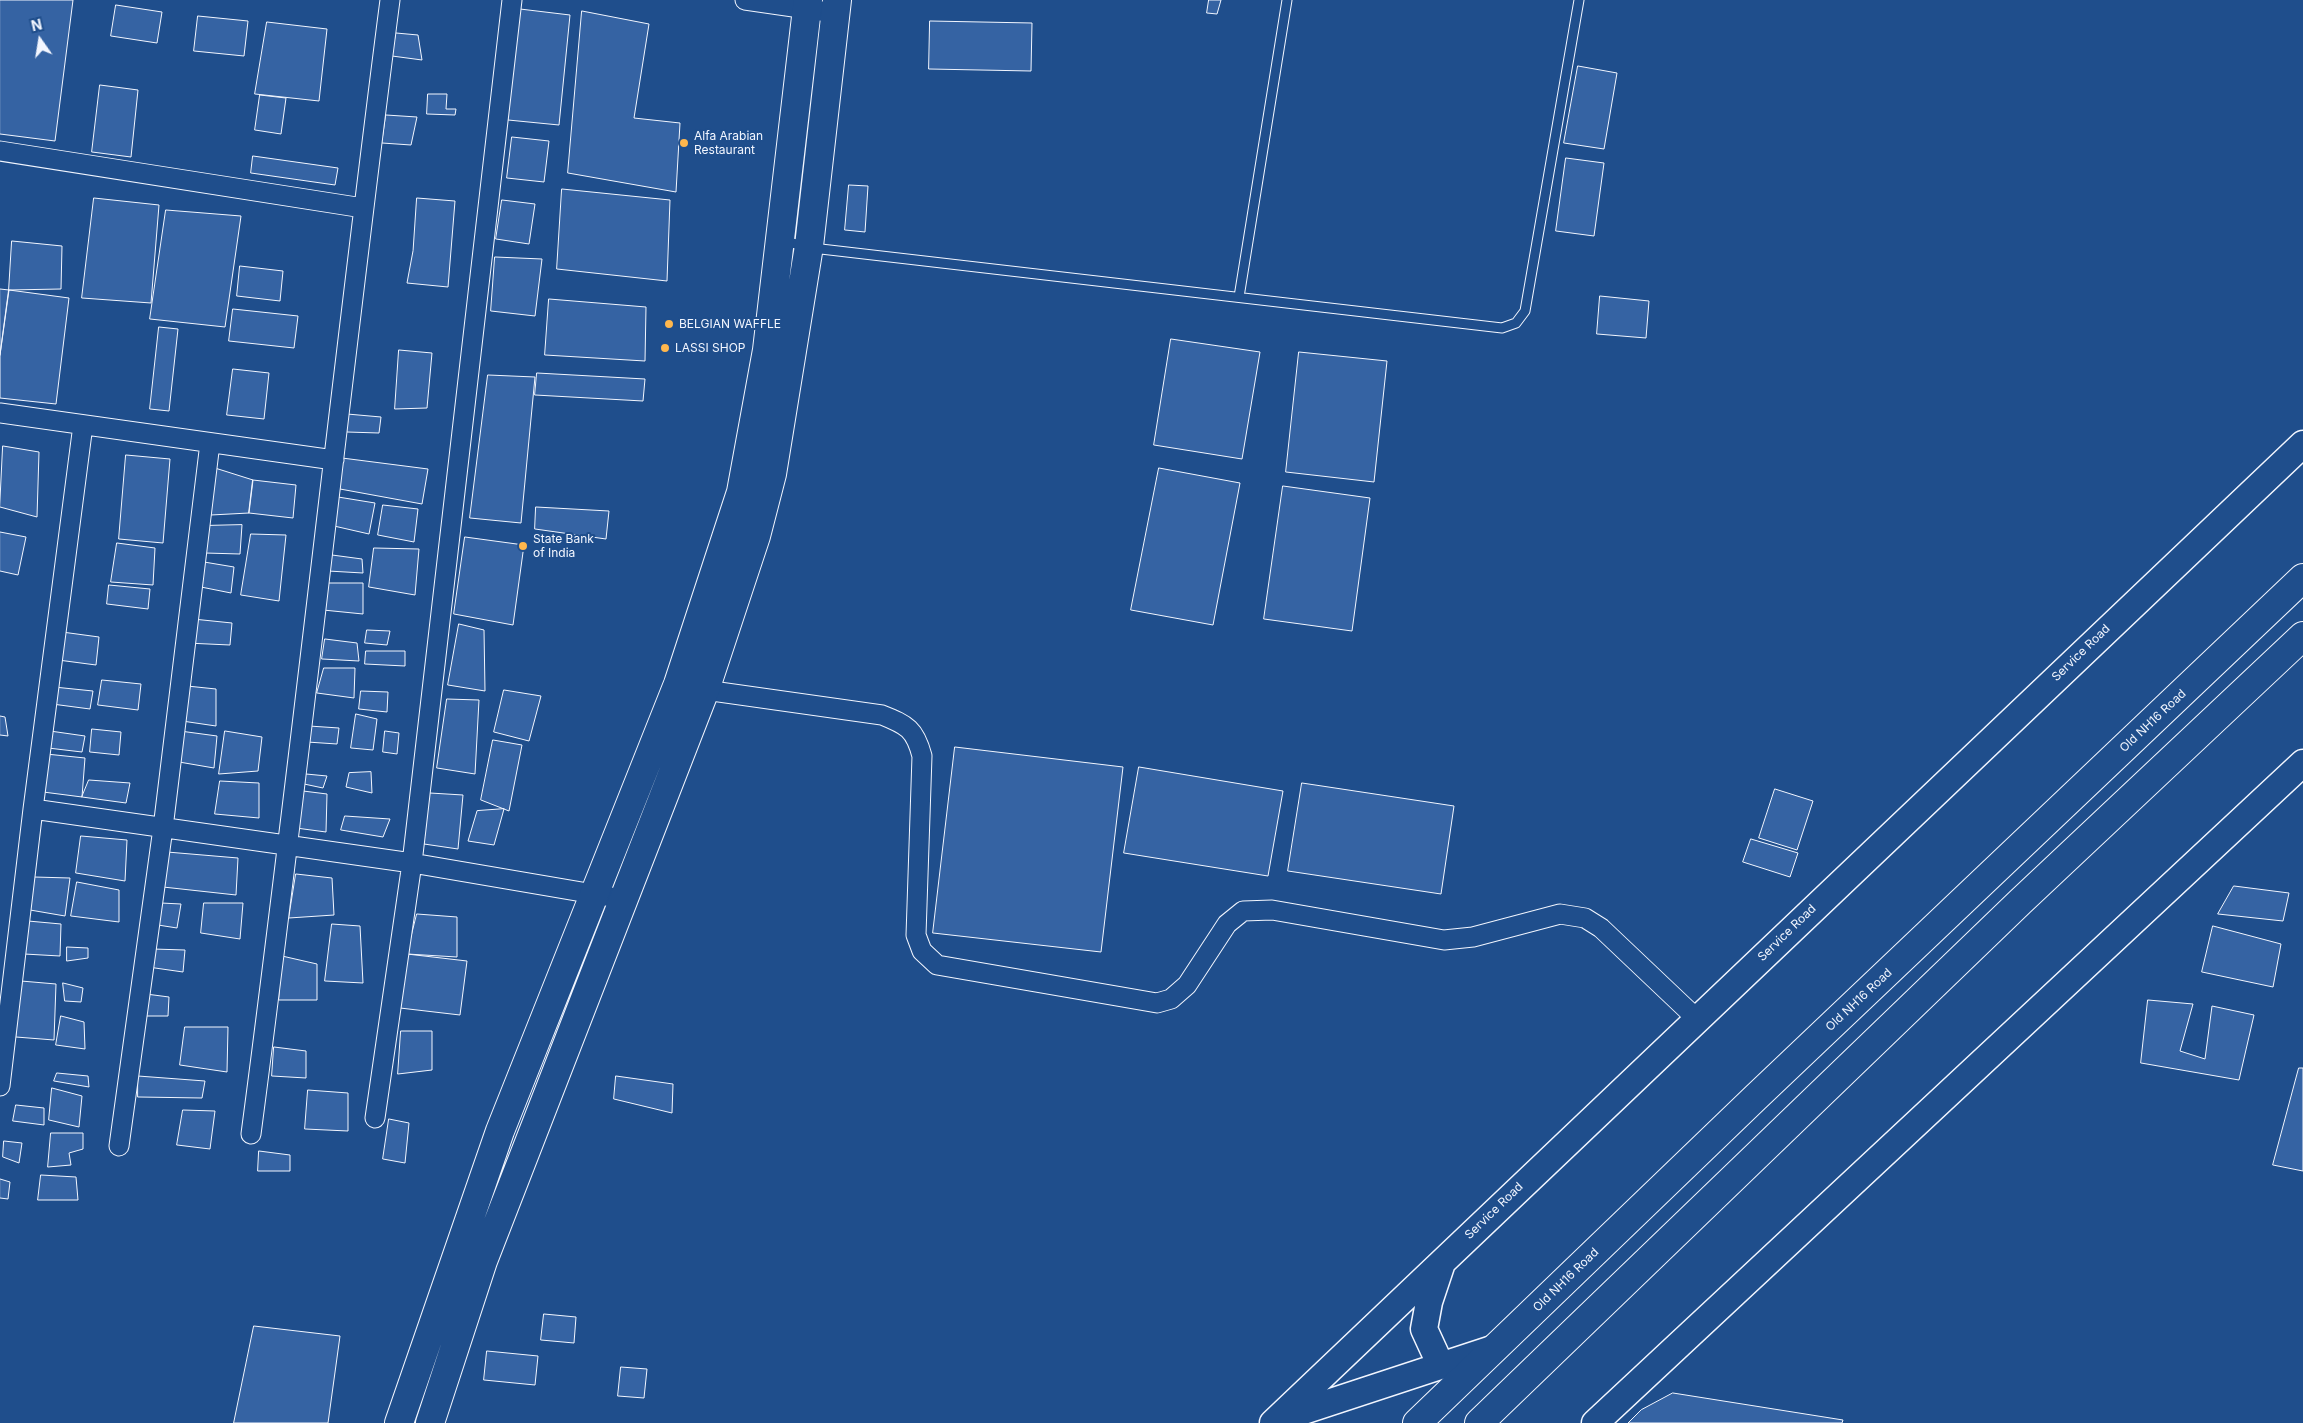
<!DOCTYPE html>
<style>
body{margin:0}
#map{position:relative;width:2303px;height:1423px;overflow:hidden;background:#1f4e8c;font-family:Inter,sans-serif}
canvas{display:block}
.north{position:absolute;left:15px;top:15px;width:50px;height:50px;-webkit-text-stroke:4px #1f4e8c;paint-order:stroke;rotate:347deg;font-size:14px;font-weight:700;line-height:20px;text-align:center;color:#f2f6ff}
.north::after{content:'';display:block;margin:auto;width:18px;height:22px;background:#f2f6ff;clip-path:polygon(50% 0,100% 100%,50% 72%,0 100%)}
</style>
<div id="map">
<canvas width="2303" height="1423"></canvas>
<div class="north">N</div>
</div>
<script>
const context = document.querySelector('canvas').getContext('2d');
context.lineJoin = 'round';
function fill(path, color) { context.fillStyle = color; context.fill(path, 'evenodd'); }
function stroke(path, color, width, dash) { context.strokeStyle = color; context.lineWidth = width; context.lineCap = dash ? 'butt' : 'round'; context.setLineDash(dash || []); context.stroke(path); }
function write(font, color, halo, rows, align = 'center') {
  context.font = font + ' Inter,sans-serif'; context.lineWidth = 4; context.setLineDash([]); context.textBaseline = 'middle'; context.strokeStyle = halo; context.fillStyle = color; for (const [text, x, y, turn = 0] of rows) {
    context.save(); context.translate(x, y); context.rotate((+turn || 0) * Math.PI / 180); context.textAlign = isNaN(turn) ? turn : align; if (halo) context.strokeText(text, 0, 0); context.fillText(text, 0, 0); context.restore();
  }
}
const building = new Path2D(`
 M0,0H73L55,141L0,134Z
 M1209,0H1221L1217,14L1207,13Z
 M116,5L162,12L157,43L111,36Z
 M520,9L570,15L559,125L508,120Z
 M582,11L649,24L634,118L680,123L676,192L568,173Z
 M198,16L248,21L244,56L194,51Z
 M930,21L1032,23L1031,71L929,69Z
 M267,22L327,29L319,101L255,94Z
 M396,33L418,35L422,60L392,56Z
 M1578,66L1617,73L1604,149L1564,143Z
 M100,85L138,90L131,157L92,152Z
 M428,94H447L446,109H456L455,115L427,114Z
 M260,95L286,98L281,134L255,130Z
 M386,115L417,117L411,145L382,143Z
 M512,137L549,141L544,182L507,178Z
 M253,156L338,168L335,185L251,173Z
 M1566,158L1604,163L1594,236L1556,231Z
 M849,185L868,186L865,232L845,230Z
 M562,189L670,200L667,281L557,269Z
 M94,198L159,205L151,303L82,298Z
 M417,198L455,201L448,287L407,283L413,251Z
 M502,200L535,204L529,244L496,239Z
 M166,210L241,216L225,327L150,319Z
 M12,241L62,246L61,289L9,290Z
 M495,257L542,259L535,316L491,311Z
 M240,266L283,271L280,301L237,296Z
 M0,289L9,290L0,355Z
 M9,290L69,298L56,404L0,398V355Z
 M1600,296L1649,301L1646,338L1597,334Z
 M549,299L646,307L645,361L545,355Z
 M233,309L298,316L294,348L229,341Z
 M159,327L178,329L169,411L150,409Z
 M1171,339L1260,352L1242,459L1154,445Z
 M399,350L432,353L427,408L395,409Z
 M1299,352L1387,361L1374,482L1286,472Z
 M233,369L269,373L264,419L227,415Z
 M537,373L645,379L643,401L535,395Z
 M488,375L535,377L521,523L470,518Z
 M347,414L381,417L379,433L347,432Z
 M3,446L39,452L37,517L0,507Z
 M126,455L170,459L163,543L119,539Z
 M342,458L428,469L422,504L340,489Z
 M215,468L253,480L249,513L211,515Z
 M1159,468L1240,483L1213,625L1131,610Z
 M253,480L296,485L293,518L249,513Z
 M1283,486L1370,498L1352,631L1264,619Z
 M338,497L375,503L369,534L334,526Z
 M383,505L418,509L414,542L378,535Z
 M536,507L609,511L606,539L535,529Z
 M242,525L240,554L205,553L200,526Z
 M0,532L26,537L18,575L0,571Z
 M251,534L286,535L279,601L241,595Z
 M465,537L524,545L513,625L454,614Z
 M117,543L155,548L153,585L111,582Z
 M374,548L419,549L415,595L369,587Z
 M332,555L362,559L363,573L328,571Z
 M204,562L234,567L231,593L201,587Z
 M327,583H363V614L323,610Z
 M109,585L150,589L148,609L107,604Z
 M193,619L232,623L230,645L186,643Z
 M459,624L484,630L485,691L448,685Z
 M367,630L390,631L387,645L365,643Z
 M62,632L99,637L96,665L58,660Z
 M325,639L357,643L359,661L322,659Z
 M366,651H405V666L365,664Z
 M324,668H355L354,698L317,693Z
 M102,680L141,684L138,710L98,705Z
 M187,686L216,689V726L182,721Z
 M54,687L93,691L90,709L52,704Z
 M504,690L541,696L529,741L494,732Z
 M361,691L388,692L387,712L359,709Z
 M447,699L479,700L475,774L437,768Z
 M356,714L377,719L373,750L351,748Z
 M0,716L5,717L8,736L0,735Z
 M309,726L339,728L337,744L307,742Z
 M92,729L121,732L119,755L90,752Z
 M50,731L85,736L82,752L48,748Z
 M180,731L217,736L214,768L179,762Z
 M225,731L262,737L258,771L219,774Z
 M385,731L399,733L397,754L383,752Z
 M493,740L522,745L509,811L481,800Z
 M955,747L1123,767L1101,952L933,933Z
 M46,754L85,758L82,797L43,792Z
 M1139,767L1283,791L1268,876L1124,853Z
 M371,772L372,793L346,787L349,773Z
 M306,774L327,776L323,788L304,784Z
 M89,780L130,783L126,803L82,797Z
 M220,781L259,783V818L215,814Z
 M1302,783L1454,806L1441,894L1288,871Z
 M1775,789L1813,801L1797,850L1759,838Z
 M303,791L327,794L326,832L296,828Z
 M430,793L463,795L458,849L424,844Z
 M504,809L494,845L468,841L477,811Z
 M345,816L390,819L383,837L341,830Z
 M81,836L127,840L125,881L76,873Z
 M1751,839L1798,853L1790,877L1743,862Z
 M167,852L238,858L236,895L163,887Z
 M296,874L332,878L334,915L289,918Z
 M34,877L70,878L65,916L30,910Z
 M77,882L119,890V922L71,916Z
 M2234,886L2289,893L2283,921L2218,914Z
 M161,903L181,904L177,928L158,925Z
 M204,903H243L240,939L201,933Z
 M417,914L457,917V957L407,954Z
 M28,921L61,924L60,956L24,954Z
 M332,924L360,926L363,983L325,981Z
 M2213,926L2281,944L2273,987L2202,972Z
 M67,947L88,948V958L67,961Z
 M153,949L185,950L183,972L148,967Z
 M407,954L467,961L460,1015L400,1008Z
 M282,956L317,964V1000H279Z
 M21,981L56,984L54,1040L16,1037Z
 M63,983L83,988L81,1002L65,1001Z
 M146,994L169,997L168,1016H146Z
 M2148,1000L2193,1004L2180,1051L2205,1059L2212,1006L2254,1015L2239,1080L2141,1063Z
 M61,1016L84,1022L85,1049L56,1045Z
 M185,1027H228L227,1072L180,1065Z
 M401,1031H432V1070L398,1074Z
 M274,1047L306,1051V1078L272,1076Z
 M2299,1068H2303V1171L2273,1165Z
 M57,1073L88,1076L89,1087L54,1081Z
 M138,1076L205,1081L202,1098L138,1097Z
 M616,1076L673,1084L672,1113L614,1099Z
 M52,1088L82,1096L79,1127L49,1120Z
 M308,1090L348,1093V1131L305,1129Z
 M16,1105L44,1108V1125L13,1121Z
 M183,1110L215,1111L210,1149L177,1145Z
 M389,1119L409,1123L405,1163L383,1159Z
 M51,1133H83V1149L69,1153L71,1165L48,1167Z
 M4,1141L22,1143L19,1163L3,1157Z
 M259,1151L290,1155V1171H258Z
 M41,1175L76,1177L78,1200H38Z
 M0,1179L10,1182L8,1199L0,1198Z
 M544,1314L576,1317L574,1343L541,1340Z
 M254,1326L340,1336L328,1423H234Z
 M487,1351L538,1356L535,1385L484,1380Z
 M621,1367L647,1369L644,1398L618,1396Z
 M1673,1393L1843,1420L1842,1423H1628L1641,1410Z`);
fill(building, '#3563a3');
stroke(building, '#f2f6ff', 1);
const lane = new Path2D(`
 M782,241L821,249L1502,328L1516,323L1525,311L1579,0
 M1239,297L1287,0`);
const street = new Path2D(`
 M745,0L835,13
 M0,151L363,208
 M0,413L334,460
 M705,690L882,715C907,725 915,729 922,756L916,935L922,951L937,965L1157,1003L1171,999L1187,985L1227,924L1243,911L1272,910L1444,940L1473,937L1560,914L1585,918L1601,928L1697,1019
 M33,809L412,863L623,899
 M0,1086L33,809L83,425
 M375,1118L412,863L512,0
 M251,1134C301,757 341,378 390,0
 M119,1146L163,828L210,443`);
const secondary = new Path2D(`
 M1441,1366L1424,1329L1429,1302L1442,1263
 M1282,1418L1495,1348
 M1273,1423L2303,444
 M1595,1423L2303,763`);
const primary = new Path2D(`
 M399,1423L500,1131L678,684L741,492L767,350L808,0
 M430,1423L483,1261L705,690L756,536L772,474L809,246L837,0
 M1417,1423L1755,1098L2303,578
 M1479,1423L2020,902L2303,636`);
stroke(lane, '#f2f6ff', 11);
stroke(street, '#f2f6ff', 21);
stroke(secondary, '#f2f6ff', 29);
stroke(primary, '#f2f6ff', 30);
stroke(lane, '#1f4e8c', 9);
stroke(street, '#1f4e8c', 19);
stroke(secondary, '#1f4e8c', 26);
stroke(primary, '#1f4e8c', 28);
for (const [x, y, r, color] of [
 [684,143,5,"#ffb74d"],
 [669,324,5,"#ffb74d"],
 [665,348,5,"#ffb74d"],
 [523,546,5,"#ffb74d"]
]) { const dot = new Path2D(); dot.arc(x, y, r, 0, 2 * Math.PI); context.fillStyle = color; context.fill(dot); stroke(dot, '#1f4e8c', 2); }
write('12px', '#f2f6ff', '#1f4e8c', [
 ["Alfa Arabian",694,136],
 ["Restaurant",694,150],
 ["BELGIAN WAFFLE",679,324],
 ["LASSI SHOP",675,348],
 ["State Bank",533,539],
 ["of India",533,553]
], 'left');
write('12px', '#f2f6ff', '#1f4e8c', [
 ["Service Road",2081,653,-44],
 ["Old NH16 Road",2153,721,-43],
 ["Service Road",1787,933,-44],
 ["Old NH16 Road",1859,1000,-43],
 ["Service Road",1494,1211,-44],
 ["Old NH16 Road",1566,1280,-44]
]);
</script>
